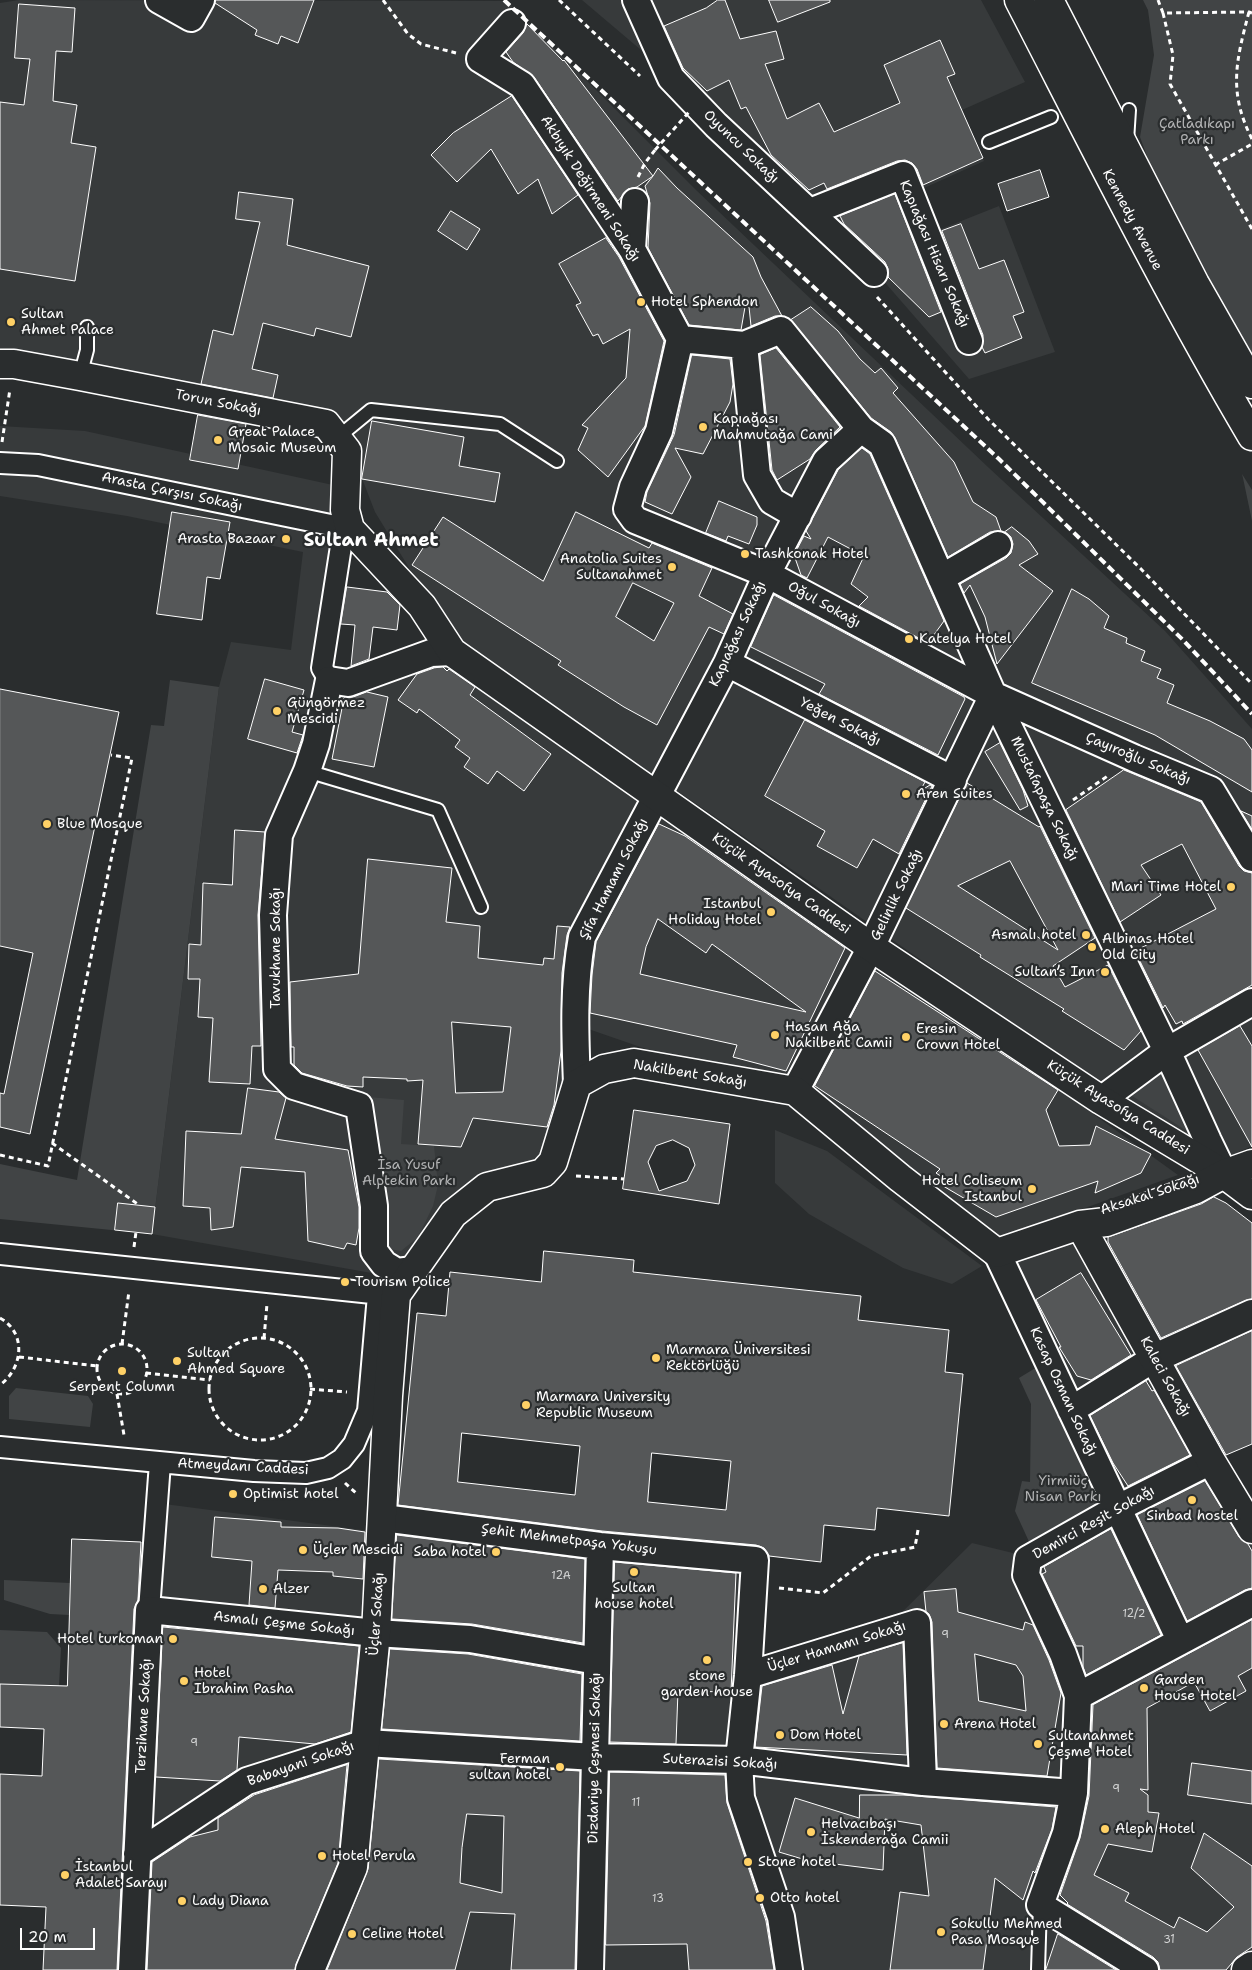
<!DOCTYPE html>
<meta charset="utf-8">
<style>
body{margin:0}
#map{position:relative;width:1252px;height:1970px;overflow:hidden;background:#2a2d2e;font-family:"Shantell Sans",sans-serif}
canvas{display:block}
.scale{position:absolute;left:20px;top:1928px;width:75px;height:22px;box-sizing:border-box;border:2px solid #fff;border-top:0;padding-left:6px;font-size:15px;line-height:18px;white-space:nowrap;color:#fff;-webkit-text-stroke:4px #2a2d2e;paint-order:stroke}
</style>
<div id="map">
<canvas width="1252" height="1970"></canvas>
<div class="scale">20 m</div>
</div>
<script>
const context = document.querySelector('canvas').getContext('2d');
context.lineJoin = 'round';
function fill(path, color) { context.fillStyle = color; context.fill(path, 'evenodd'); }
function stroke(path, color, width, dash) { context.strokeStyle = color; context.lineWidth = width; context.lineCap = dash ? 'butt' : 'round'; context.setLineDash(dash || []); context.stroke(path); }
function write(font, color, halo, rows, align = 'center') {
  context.font = font + ' "Shantell Sans",sans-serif'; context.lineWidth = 4.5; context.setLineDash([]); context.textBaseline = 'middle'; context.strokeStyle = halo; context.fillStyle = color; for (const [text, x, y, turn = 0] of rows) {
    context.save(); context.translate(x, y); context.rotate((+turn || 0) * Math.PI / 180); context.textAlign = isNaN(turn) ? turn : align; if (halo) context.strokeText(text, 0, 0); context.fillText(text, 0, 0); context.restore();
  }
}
fill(new Path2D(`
 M19,0L507,1L696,190L989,468L1165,631L1252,729V1146L1212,1164L807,880L450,635L375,512L339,419L86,362L0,358V3Z
 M582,0H981L1025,82L962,110L984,161L924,188L941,229L999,206L1055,352L969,379L827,216L641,50Z
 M0,426L85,431L333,485L330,670L432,652L683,819L1178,1175L1000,1238L786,1076L652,1051L571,1023L558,1133L540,1162L447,1198L394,1277L152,1234L219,687L231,642L291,650L303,552L127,516L0,496Z
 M775,1130L827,1151L982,1266L952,1284L903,1268L809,1214L775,1183Z
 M1076,1238L1252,1541V1957L1233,1970H324L392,1534L746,1569L739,1675L890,1624L972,1543L1017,1554L1108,1504L996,1265Z
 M157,1503L370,1531L345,1867L297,1970H133Z`), '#373a3b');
fill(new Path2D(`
 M1143,0H1252V357L1164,203L1140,137L1154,55L1148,10Z
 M1242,474L1252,490V521L1243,478Z
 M170,680L219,687L152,1234L0,1219V1164L77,1180L151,725L164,726Z
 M1163,1068L1198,1138L1129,1094Z
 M368,1097L404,1100L401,1144L434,1146L438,1185L433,1206L418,1237L401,1251L383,1248Z
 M1042,1364L1108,1504L1031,1546L1015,1511L1022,1481L1030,1482L1031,1404L1019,1378Z
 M16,1388L88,1396L93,1404L90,1427L9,1419V1396Z
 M4,1580L70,1583L69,1615L50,1614L4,1600Z
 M0,1630L47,1632L61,1648L59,1686L0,1684Z`), '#414445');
const building = new Path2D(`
 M216,0H314L298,43L281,36L278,44L255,35L257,30L215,3Z
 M718,0H725L740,39L776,31L784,59L765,64L787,119L819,103L834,132L900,103L884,65L940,40L955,74L947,77L983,158L923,185L917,169L912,163L905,160L897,161L827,189L824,183L809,190L771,155L746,107L741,109L729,80L707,91L683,68L664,26L706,8Z
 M769,0H830V2L778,22Z
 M19,4L75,8L72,52L56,51L53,101L77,105L71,143L96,147L75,281L0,269V102L24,105L30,59L15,58Z
 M527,24L563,61L564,60L653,176L658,168L677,188L753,257L761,277L782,316H775L751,326L749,307H745L741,330L689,325L648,248L650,203L645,186L653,176L637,187L628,189L618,201L534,77L513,62L506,52L523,33Z
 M512,96L578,195L552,214L538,179L518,194L491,149L457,182L431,155L453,133Z
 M1040,170L1049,197L1007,211L998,184Z
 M239,192L293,199L287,245L369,266L351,337L316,328L314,336L263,323L252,369L278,375L273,398L201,384L213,330L233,335L260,222L236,219Z
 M895,194L941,312L929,317L888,277V269L885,262L844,224L840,216Z
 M451,211L480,229L467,250L438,231Z
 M961,224L979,269L1004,260L1024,312L1013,316L1022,338L985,353L982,347L983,335L942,231Z
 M606,238L619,257L664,341L645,426L608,477L578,450L588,428L582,425L626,378L630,329L603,344L598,334L593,336L576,305L581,303L559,264Z
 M811,307L838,331L860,359L875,373L881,368L898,388L893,393L954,462L973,502L996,517L1001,531L990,532L948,557L895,438L891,432L871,418L791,320Z
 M776,348L840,427L816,450L810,459L777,480L772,470L760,355Z
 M692,355L730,359L733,384L730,402L703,454L675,448L691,477L672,514L645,502L647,492L674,435Z
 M198,415L246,424L238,469L190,460Z
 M372,421L464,437L459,466L500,473L495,502L362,479Z
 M862,448L870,454L944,621L928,643L859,606L868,597L851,584L864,556L828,537L807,578L801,575L794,555L804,536L811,539L806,531L838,470Z
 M719,501L757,517V525L749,544L728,536L726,541L706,533Z
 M172,512L230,522L220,579L207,577L202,620L157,614Z
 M576,512L649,548L652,543L712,568L699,596L733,614L724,634L709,627L657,725L624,707L558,665L561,661L412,565L443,517L543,581ZM633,583L674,603L654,641L616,617Z
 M1012,527L1029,541L1038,554L1019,565L1053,591L997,664L985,617L970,585L964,593L960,584L1006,558L1011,553L1013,544L1011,537L1005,532Z
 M347,587L387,592L400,605L397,630L373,627L369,659L351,666L355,625L341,624Z
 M1072,589L1089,599L1109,616L1104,628L1127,638L1126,643L1145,651L1141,661L1161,669L1157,678L1174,685L1167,703L1210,721L1244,739L1252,750V792L1155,735L1032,683Z
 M774,595L964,697L965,699L938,755L819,694L825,684L751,647Z
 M443,667L447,671L449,669L475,687L470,695L551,754L524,791L497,771L488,784L464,767L470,758L455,747L460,740L419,709L417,713L398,700L417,674L434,668Z
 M265,679L304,690L292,732L303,735L297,753L248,739Z
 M0,689L119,712L30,1134L0,1127V1093L4,1094L33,953L0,946Z
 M367,692L388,697L374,767L332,759L344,698L353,697Z
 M805,720L925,782L920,791L930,785L932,786L899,854L873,839L857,868L817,846L825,831L765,796Z
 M1000,743L1023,790L1028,806L1020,810L985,752Z
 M1124,770L1201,802L1239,866L1244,871L1252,873V985L1183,1024L1182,1021L1176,1024L1165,1005L1163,1008L1135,951L1216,909L1182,844L1141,865L1161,895L1120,922L1066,810Z
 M967,783L1039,827L1040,826L1095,938L1053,966L1065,987L1108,965L1141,1031L1124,1050L1062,1011L1064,1009L980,957L981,955L906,908ZM1010,861L1058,950L958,886Z
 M1241,811L1252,816V829Z
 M659,824L685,836L845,948L786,1071L733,1057L737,1045L590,1013L592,975L596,942ZM658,919L706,953L712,944L806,1012L640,974L646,947Z
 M235,830L265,832L258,915L261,1046H252L250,1084L209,1082L213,1018L198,1017L200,979H188L189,944L201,945L203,883L232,885Z
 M368,859L452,868L446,922L480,926L478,958L543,965L544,958L554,959L557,926L570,927L567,935L562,973L561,1051L554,1105L547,1127L473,1118L461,1147L418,1144L423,1080L407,1081V1079L363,1077V1087L347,1086L302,1073L294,1065V1047H291L290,982L358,974ZM452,1022L511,1027L503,1092L456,1093Z
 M875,971L1058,1090L1046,1110L1059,1146L1090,1145L1096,1126L1151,1154L1141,1173L1095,1193L1098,1181L996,1217L938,1183L942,1177L936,1173L940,1169L815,1086Z
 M1240,1026L1252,1046V1147L1198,1050Z
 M248,1088L279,1092L286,1098L275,1139L348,1150L359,1207V1228L356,1245L347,1243L344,1249L308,1241L305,1172L241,1167L233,1227L211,1230L210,1208L183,1206L186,1131L241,1134Z
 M634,1110L730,1124L719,1204L623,1189ZM673,1140L689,1148L695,1165L687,1181L659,1191L648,1162L656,1146Z
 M1214,1197L1226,1203L1252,1223V1299L1246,1300L1161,1338L1114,1253L1108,1242V1237L1201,1204Z
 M118,1203L155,1207L152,1234L115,1230Z
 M544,1251L634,1260L633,1272L861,1296L858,1320L949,1330L945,1372L963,1374L949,1516L877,1508L875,1530L824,1525L821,1562L769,1556L764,1548L756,1545L602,1531L398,1505L417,1313L446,1316L450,1272L541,1282ZM462,1433L580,1446L575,1495L458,1482ZM652,1453L731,1461L726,1510L648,1502Z
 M1081,1273L1131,1355L1091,1380L1077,1376L1059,1347H1061L1036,1300Z
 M1252,1331V1444L1226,1455L1176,1366Z
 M1146,1381L1152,1391L1154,1390L1190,1455L1128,1486L1113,1463L1090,1416Z
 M1205,1481L1239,1537L1248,1544L1252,1551V1588L1245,1590L1187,1621L1137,1515Z
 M215,1517L281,1522V1527L338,1528L365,1532L363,1579L333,1576V1572L278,1570L275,1608L249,1605L252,1561L212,1557Z
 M1111,1529L1161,1635L1086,1675L1083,1667V1646H1076L1042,1574L1046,1572L1044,1567Z
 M397,1535L585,1559L583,1643L472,1624L392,1619Z
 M72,1539L141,1542L138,1600L134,1609L117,1970H43L46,1907L0,1905V1774L42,1776L44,1729L0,1727V1684L67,1686Z
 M615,1562L736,1573L731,1692L678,1691L676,1744L610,1742Z
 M956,1589L958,1612L1023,1630L1025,1622L1033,1625L1049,1660L1061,1693L1047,1776L937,1768L932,1622L929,1614L926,1612L924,1592ZM975,1654L1016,1665L1023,1676L1026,1711L979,1701Z
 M1252,1620V1668L1238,1676L1246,1691L1210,1711L1194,1682L1147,1708L1148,1790L1140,1789L1148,1795V1812L1159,1813L1152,1852L1108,1844L1094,1875L1129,1893L1125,1901L1174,1928L1179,1917L1207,1932L1234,1907L1191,1868L1204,1833L1252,1866V1947L1237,1957L1226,1970H1160L1158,1962L1153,1957L1067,1904L1068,1903L1060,1895L1080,1838L1089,1796L1093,1705Z
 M163,1627L359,1646L351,1732L315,1744L239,1737L237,1770L220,1781L156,1777Z
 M903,1643L907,1755L755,1747L762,1686L832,1665L843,1714L859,1656Z
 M390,1649L468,1654L582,1674L580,1741L382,1729Z
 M379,1759L580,1771L575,1970H511L515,1914L470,1912L455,1970H327L368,1869ZM467,1814L504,1816L502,1893L460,1883L462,1848Z
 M1192,1763L1252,1771V1804L1188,1795Z
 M347,1765L338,1863L296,1964L295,1970H147L152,1862L190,1837L218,1830V1818L254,1795Z
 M610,1772L725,1775L727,1803L766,1921L774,1970H689L687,1944L606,1945Z
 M860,1795H903L1056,1807L1052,1829L1035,1873L1033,1871L1023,1900L995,1878L983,1970H890L900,1892L929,1896L921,1825L885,1819L883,1870L827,1863L826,1866L779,1852L795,1798L859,1818Z
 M1058,1934L1116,1970H1046Z`);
fill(building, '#555758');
stroke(building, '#fff', 1);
const service = new Path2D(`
 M1127,141L1129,110
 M989,142L1051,117
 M80,376L87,350V327
 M337,438L371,410L500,424L557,461
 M307,771L438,810L481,907
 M1038,1970L1040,1905`);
const pedestrian = new Path2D(`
 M0,463L38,465L350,529
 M329,680L322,668L344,527
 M0,1254L391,1295
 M0,1447L254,1471L306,1473L328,1468L342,1459L354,1444L368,1411L378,1295
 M149,1610L160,1463`);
const minor = new Path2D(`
 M159,0L191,18L201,0
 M636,0L671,78L716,125L874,273
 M512,23L480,59L522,85L632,249L680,339L659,431L633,487L627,509L635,520L767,574L993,695L1134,758L1211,790L1252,858
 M810,212L903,175L969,341
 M632,249L635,202
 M680,339L744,345L781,330L861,429L882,444L993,695L1167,1051L1208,1141L1224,1174
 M744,345L757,475L772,501L798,516
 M941,578L998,545
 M727,663L953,780
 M577,1084C575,1035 573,986 582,937L727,663L767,574L826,461L861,429
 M795,1091L871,947L993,695
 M1101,1100L1167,1051L1252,1002
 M997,1253L1180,1640
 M413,1270L397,1272L384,1264L374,1251V1206L359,1106L294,1086L277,1069L273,915L279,835L307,771L316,744L329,680L348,683L431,653L452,652
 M1071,1410L1155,1358
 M383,1518L600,1546L755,1560L748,1675L739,1760L741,1798L781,1917L789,1970
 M748,1675L917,1623L923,1782
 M1078,1696L1252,1603
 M137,1854L247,1781L366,1743L595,1757L739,1760L923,1782L1074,1793
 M132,1970L149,1610L376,1633L470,1639L597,1661
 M590,1970L600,1546
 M1145,1970L1040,1905L1066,1833L1074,1793L1078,1696L1063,1654L1026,1575L1028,1559L1118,1508L1211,1461`);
const tertiary = new Path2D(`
 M0,364H14L80,376L326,424L347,451L345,510L350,529L422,606L452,652L871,947L1101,1100L1224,1174`);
const secondary = new Path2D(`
 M1224,1174L1252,1195
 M1080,1225L1211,1461L1252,1529
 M1155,1358L1252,1314
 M310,1970L353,1867L376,1633L388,1396L396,1295L453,1214L487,1187L543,1173L553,1162L577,1084L604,1069L634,1063L795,1091L900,1178L997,1253L1080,1225L1106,1222L1196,1189L1224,1174L1252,1164
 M1246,1970L1252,1966`);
const primary = new Path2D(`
 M1019,0C1095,147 1168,294 1252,436
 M1049,0L1195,284L1252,384`);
stroke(service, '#fff', 16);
stroke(pedestrian, '#fff', 24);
stroke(minor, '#fff', 30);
stroke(tertiary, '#fff', 31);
stroke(secondary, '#fff', 31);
stroke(primary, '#fff', 31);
stroke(new Path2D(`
 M383,0L408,34L421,44L456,53
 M559,0L640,76
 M1158,0L1163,13L1249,12L1252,13
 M1249,12C1236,61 1228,92 1252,139
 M1163,13L1173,55L1170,84L1252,229
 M1215,165L1252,144
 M638,177L645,163L655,150
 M877,297L988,419L1141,569L1252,684
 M2,442L10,389
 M1073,800L1109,775
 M52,1143L139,1205
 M0,1155L48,1166L132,758L111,755
 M576,1176L624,1179
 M134,1247L136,1232
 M0,1318C27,1333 23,1368 0,1385
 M264,1338L267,1304
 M209 1389a51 51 0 1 1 102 0a51 51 0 1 1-102 0Z
 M122,1344L129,1291
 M97 1369a25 25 0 1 1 50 0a25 25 0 1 1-50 0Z
 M19,1357L97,1366
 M146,1373L210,1380
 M310,1389L347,1392
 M117,1394L124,1435
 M345,1483L357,1494
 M779,1588L823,1593L871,1556L915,1547L918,1530`), '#fff', 3, [5, 4]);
stroke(service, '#2a2d2e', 12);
stroke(pedestrian, '#2a2d2e', 20);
stroke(minor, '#2a2d2e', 26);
stroke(tertiary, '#2a2d2e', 28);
stroke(secondary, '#2a2d2e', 28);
stroke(primary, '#2a2d2e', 28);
stroke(new Path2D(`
 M504,0L999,459L1184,641L1252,714`), '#fff', 4, [8, 4]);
stroke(new Path2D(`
 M655,150L689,112`), '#fff', 3, [5, 4]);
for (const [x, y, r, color] of [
 [641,302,5,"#ffd166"],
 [11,322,5,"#ffd166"],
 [703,427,5,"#ffd166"],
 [218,440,5,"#ffd166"],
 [286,539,5,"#ffd166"],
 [745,554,5,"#ffd166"],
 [672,567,5,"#ffd166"],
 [909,639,5,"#ffd166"],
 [277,711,5,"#ffd166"],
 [906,794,5,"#ffd166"],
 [47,824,5,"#ffd166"],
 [1231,887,5,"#ffd166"],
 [771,912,5,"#ffd166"],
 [1086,935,5,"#ffd166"],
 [1092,947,5,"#ffd166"],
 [1105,972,5,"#ffd166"],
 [775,1035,5,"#ffd166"],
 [906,1037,5,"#ffd166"],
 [1032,1189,5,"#ffd166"],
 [345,1282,5,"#ffd166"],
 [656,1358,5,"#ffd166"],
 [177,1361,5,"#ffd166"],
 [122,1371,5,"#ffd166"],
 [526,1405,5,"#ffd166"],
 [233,1494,5,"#ffd166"],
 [1192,1500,5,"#ffd166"],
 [303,1550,5,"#ffd166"],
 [496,1552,5,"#ffd166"],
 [634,1572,5,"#ffd166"],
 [263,1589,5,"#ffd166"],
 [173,1639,5,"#ffd166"],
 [707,1660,5,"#ffd166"],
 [184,1681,5,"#ffd166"],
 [1144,1688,5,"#ffd166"],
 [944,1724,5,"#ffd166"],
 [780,1735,5,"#ffd166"],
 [1038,1744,5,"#ffd166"],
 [560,1767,5,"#ffd166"],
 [1105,1829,5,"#ffd166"],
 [811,1832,5,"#ffd166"],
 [322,1856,5,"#ffd166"],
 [748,1862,5,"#ffd166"],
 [65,1875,5,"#ffd166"],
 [760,1898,5,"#ffd166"],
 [182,1901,5,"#ffd166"],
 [941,1932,5,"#ffd166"],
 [352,1934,5,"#ffd166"]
]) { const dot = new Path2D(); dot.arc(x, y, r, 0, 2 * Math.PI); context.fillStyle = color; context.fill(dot); stroke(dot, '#2a2d2e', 2); }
write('11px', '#d4d5d5', null, [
 ["12A",561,1576],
 ["12/2",1134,1614],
 ["9",945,1635],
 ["9",194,1743],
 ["9",1116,1789],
 ["11",636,1803],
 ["13",658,1899],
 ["31",1169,1940]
]);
write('14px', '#b3b4b5', '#2a2d2e', [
 ["Çatladıkapı",1197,124],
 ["Parkı",1197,140],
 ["İsa Yusuf",409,1165],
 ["Alptekin Parkı",409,1181],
 ["Yirmiüç",1063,1481],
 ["Nisan Parkı",1063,1497]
]);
write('14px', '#fff', '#2a2d2e', [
 ["Oyuncu Sokağı",741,147,44],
 ["Akbıyık Değirmeni Sokağı",590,189,57],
 ["Kennedy Avenue",1132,220,62],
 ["Kapıağası Hisarı Sokağı",934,254,67],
 ["Torun Sokağı",218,403,11],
 ["Arasta Çarşısı Sokağı",172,492,12],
 ["Oğul Sokağı",824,605,29],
 ["Kapıağası Sokağı",738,634,-65],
 ["Yeğen Sokağı",840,722,27],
 ["Çayıroğlu Sokağı",1138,759,23],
 ["Mustafapaşa Sokağı",1044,799,64],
 ["Şifa Hamamı Sokağı",614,879,-63],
 ["Küçük Ayasofya Caddesi",781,884,35],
 ["Gelinlik Sokağı",897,895,-64],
 ["Tavukhane Sokağı",276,948,-90],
 ["Nakilbent Sokağı",690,1074,9],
 ["Küçük Ayasofya Caddesi",1118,1108,32],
 ["Aksakal Sokağı",1150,1195,-18],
 ["Kaleci Sokağı",1165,1377,61],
 ["Kasap Osman Sokağı",1063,1392,65],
 ["Atmeydanı Caddesi",243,1467,3],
 ["Demirci Reşit Sokağı",1094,1523,-29],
 ["Şehit Mehmetpaşa Yokuşu",569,1540,7],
 ["Üçler Sokağı",377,1614,-86],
 ["Asmalı Çeşme Sokağı",284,1624,6],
 ["Üçler Hamamı Sokağı",837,1647,-17],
 ["Terzihane Sokağı",144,1716,-87],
 ["Dizdariye Çeşmesi Sokağı",595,1758,-89],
 ["Suterazisi Sokağı",720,1762,3],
 ["Babayani Sokağı",301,1764,-19]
]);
write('14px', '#fff', '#2a2d2e', [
 ["Hotel Sphendon",651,302],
 ["Sultan",21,314],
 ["Ahmet Palace",21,330],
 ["Kapıağası",713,419],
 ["Mahmutağa Cami",713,435],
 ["Great Palace",228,432],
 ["Mosaic Museum",228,448],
 ["Arasta Bazaar",276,539,"right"],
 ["Tashkonak Hotel",755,554],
 ["Anatolia Suites",662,559,"right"],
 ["Sultanahmet",662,575,"right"],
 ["Katelya Hotel",919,639],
 ["Güngörmez",287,703],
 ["Mescidi",287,719],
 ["Aren Suites",916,794],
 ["Blue Mosque",57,824],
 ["Mari Time Hotel",1221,887,"right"],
 ["Istanbul",761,904,"right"],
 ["Holiday Hotel",761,920,"right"],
 ["Asmalı hotel",1076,935,"right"],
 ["Albinas Hotel",1102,939],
 ["Old City",1102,955],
 ["Sultan’s Inn",1095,972,"right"],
 ["Hasan Ağa",785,1027],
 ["Nakilbent Camii",785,1043],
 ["Eresin",916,1029],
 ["Crown Hotel",916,1045],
 ["Hotel Coliseum",1022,1181,"right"],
 ["Istanbul",1022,1197,"right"],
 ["Tourism Police",355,1282],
 ["Marmara Üniversitesi",666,1350],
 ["Rektörlüğü",666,1366],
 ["Sultan",187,1353],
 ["Ahmed Square",187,1369],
 ["Serpent Column",122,1387,"center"],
 ["Marmara University",536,1397],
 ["Republic Museum",536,1413],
 ["Optimist hotel",243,1494],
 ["Sinbad hostel",1192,1516,"center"],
 ["Üçler Mescidi",313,1550],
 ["Saba hotel",486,1552,"right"],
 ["Sultan",634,1588,"center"],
 ["house hotel",634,1604,"center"],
 ["Alzer",273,1589],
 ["Hotel turkoman",163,1639,"right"],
 ["Hotel",194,1673],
 ["Ibrahim Pasha",194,1689],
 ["stone",707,1676,"center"],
 ["garden house",707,1692,"center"],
 ["Garden",1154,1680],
 ["House Hotel",1154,1696],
 ["Arena Hotel",954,1724],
 ["Dom Hotel",790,1735],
 ["Sultanahmet",1048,1736],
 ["Çeşme Hotel",1048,1752],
 ["Ferman",550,1759,"right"],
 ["sultan hotel",550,1775,"right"],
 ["Helvacıbaşı",821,1824],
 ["İskenderağa Camii",821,1840],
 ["Aleph Hotel",1115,1829],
 ["Hotel Perula",332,1856],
 ["Stone hotel",758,1862],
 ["İstanbul",75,1867],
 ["Adalet Sarayı",75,1883],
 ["Otto hotel",770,1898],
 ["Lady Diana",192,1901],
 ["Sokullu Mehmed",951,1924],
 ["Pasa Mosque",951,1940],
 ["Celine Hotel",362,1934]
], 'left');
write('bold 19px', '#fff', '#2a2d2e', [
 ["Sultan Ahmet",371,541]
]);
</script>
